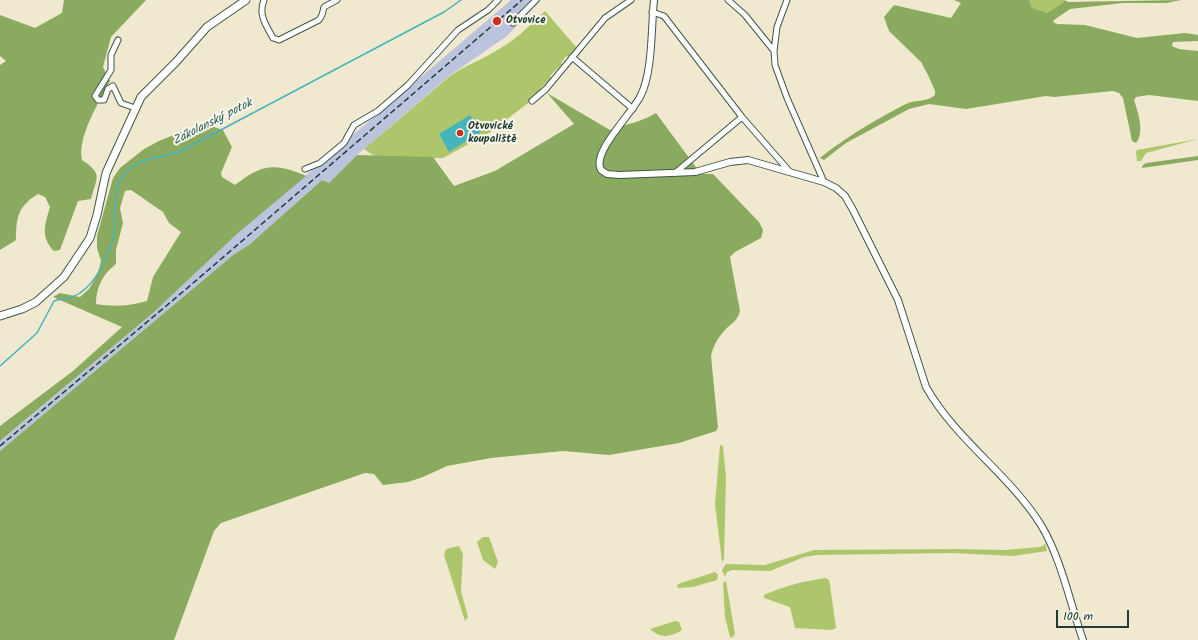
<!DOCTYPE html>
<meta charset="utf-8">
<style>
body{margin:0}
#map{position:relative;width:1198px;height:640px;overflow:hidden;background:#f1e9cf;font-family:Kalam,sans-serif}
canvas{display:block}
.scale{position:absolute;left:1056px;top:610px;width:73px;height:18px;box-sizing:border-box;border:2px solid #1f3d34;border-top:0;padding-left:5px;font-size:12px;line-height:14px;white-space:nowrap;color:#1f3d34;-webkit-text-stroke:3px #fbf7ec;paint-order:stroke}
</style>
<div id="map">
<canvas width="1198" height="640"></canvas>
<div class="scale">100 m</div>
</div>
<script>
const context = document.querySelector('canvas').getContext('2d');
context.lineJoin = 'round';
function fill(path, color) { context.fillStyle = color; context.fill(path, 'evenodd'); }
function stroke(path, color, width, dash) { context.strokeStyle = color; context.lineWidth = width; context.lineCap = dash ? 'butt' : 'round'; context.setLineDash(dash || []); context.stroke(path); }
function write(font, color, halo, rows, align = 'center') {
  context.font = font + ' Kalam,sans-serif'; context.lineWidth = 4; context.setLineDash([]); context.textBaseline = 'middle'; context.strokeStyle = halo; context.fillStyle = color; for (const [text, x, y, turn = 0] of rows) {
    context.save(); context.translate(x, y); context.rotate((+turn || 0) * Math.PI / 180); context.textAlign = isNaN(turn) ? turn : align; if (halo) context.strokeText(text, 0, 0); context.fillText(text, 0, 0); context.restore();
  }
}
fill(new Path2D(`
 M511,0H541L507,36L449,76L357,155L329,183L322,180L250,244L233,255L0,451V441L3,439L153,313L237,234Z`), '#bcc3de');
fill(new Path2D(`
 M1029,0H1064V3L1047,13L1032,9Z
 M545,11L577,48L568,57L566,56L561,63L562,64L550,76L551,78L541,88L543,89L536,97L489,133L443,158H380L371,154L364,149L450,76C464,66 479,61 494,52C514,41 529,27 545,11Z
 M1198,139L1146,153L1141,161H1137L1136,152L1137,150Z
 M720,445L723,446L726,478L724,559L722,562L715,504Z
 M483,537H489L498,562L495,569L483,560L477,542Z
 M1045,543L1047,551L1013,556L952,553L817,555L804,557L770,571L732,570L727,572L725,577L722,570L726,564L765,565L814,550L956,549L1006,550L1039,547L1043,546Z
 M459,546L463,554L461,591L468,617L465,621L444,555L446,549Z
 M715,572L718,575L717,580L693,587L677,588L678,584Z
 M826,578L829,580L830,585L836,628L832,630L795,628L790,607L764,598V595C784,586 804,581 826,578Z
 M726,581L735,634L732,638L730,637L725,617L723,583Z
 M675,621L679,622L682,630C671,637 660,639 650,629Z`), '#aec66b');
fill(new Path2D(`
 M64,0H146L111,37L103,67L110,81C99,102 77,137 82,160C103,174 97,177 91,199L78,201L60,250L54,251C40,237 45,224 50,207L45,197L38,194C18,206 16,218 16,240L0,250V65L6,61L0,56V15L35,28L62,13Z
 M954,0H1029L1032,8L1047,13L1063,3L1064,0L1068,2L1181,0L1167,3H1123L1070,9L1054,20L1053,22L1057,24L1085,25L1137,38L1185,33L1198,35V41L1173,42L1172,46L1179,49L1198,51V101L1149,95L1136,97L1134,100C1138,112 1145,133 1136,143L1132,141L1123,98L1119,93L1113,91L1054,97L1046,96L966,109L929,104L909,109L846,143L824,160L820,158C843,139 880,117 906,104C916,99 926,103 935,95V91L928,75L921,62L889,31L884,17L894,5L951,18L961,3Z
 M547,93L610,130C626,124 642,122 656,113L701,174H713L759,222L763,230L761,238L735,252L730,257L740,311C738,321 730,324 724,331C718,338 713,346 711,356L718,428L716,431L679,443L609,455L563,451L491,458L447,466L423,477L408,482L383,485L374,474L365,473L221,523L214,531L174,640H0V451L233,255L250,244L322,180L329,183L357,155L433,157L454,186L495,171L574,124Z
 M214,127L223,130L232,147L221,173L222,177L235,185C242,180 249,174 257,171C272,163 291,169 306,176L237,234L153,313L0,441V426L73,371L122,327L53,297L60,293L80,297L89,289L98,273L101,261L97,248V236L113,178L120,168L144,149L159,141L181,132ZM131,190L163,212L169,223L181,232L153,277L147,301C130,306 114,307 96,304C96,287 103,274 116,264V250L123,223L120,208L125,191Z
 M1198,156V160L1142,168L1143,165L1146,163Z`), '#8aab5f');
fill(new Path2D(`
 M470,115L481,132L449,152L439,134Z`), '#44b4bd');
stroke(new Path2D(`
 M0,366L37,333L54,301C62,299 73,298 80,293C96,283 111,252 114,234C118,210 109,185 130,168C142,159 164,156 179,152L444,12L461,0`), '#44b4bd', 1.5);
const minor = new Path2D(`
 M264,0C258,15 266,25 273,38L279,40L319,20L322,15L324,7L337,0
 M728,0L745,15L774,51
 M787,0L777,27L774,51L775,65L787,98L824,182
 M652,12L664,16L742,117L790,172
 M513,23L536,0
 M118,40L111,55V70L95,96L98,100H104L108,89L113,86L121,103L135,108
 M572,57L633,109
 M532,101L546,89L605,18L631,0
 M305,169L320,163L344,143L354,125L378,111L408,85L458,30L488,10L498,0
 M675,173L742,117`);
const tertiary = new Path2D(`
 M654,0C651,28 653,73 640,97C632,113 591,153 601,170L607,174L620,175L695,172L730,162L748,160L824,182L836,188L845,196L853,210L898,300L926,387C956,440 1009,474 1041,525C1061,558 1070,603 1083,640`);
const secondary = new Path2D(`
 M0,316L22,309L36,302L64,277L90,238L97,215L106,173L141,97L176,62L207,27L246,0`);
stroke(minor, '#3e574b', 7);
stroke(tertiary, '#3e574b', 8);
stroke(secondary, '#3e574b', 9);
stroke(minor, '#fff', 5);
stroke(tertiary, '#fff', 6);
stroke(secondary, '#fff', 7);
stroke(new Path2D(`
 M0,446L185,290L522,0`), '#1f3d34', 1.5, [6, 3]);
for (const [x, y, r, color] of [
 [497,21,5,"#c8321e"],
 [460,133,4,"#c8321e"]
]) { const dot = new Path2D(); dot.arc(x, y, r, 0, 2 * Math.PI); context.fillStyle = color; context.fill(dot); stroke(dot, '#fbf7ec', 1.5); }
write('bold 11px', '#1f3d34', '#fbf7ec', [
 ["Otvovice",506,21],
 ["Otvovické",468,127],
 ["koupaliště",468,140]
], 'left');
write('italic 12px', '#2a615d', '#fbf7ec', [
 ["Zákolanský potok",213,123,-27]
]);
</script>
